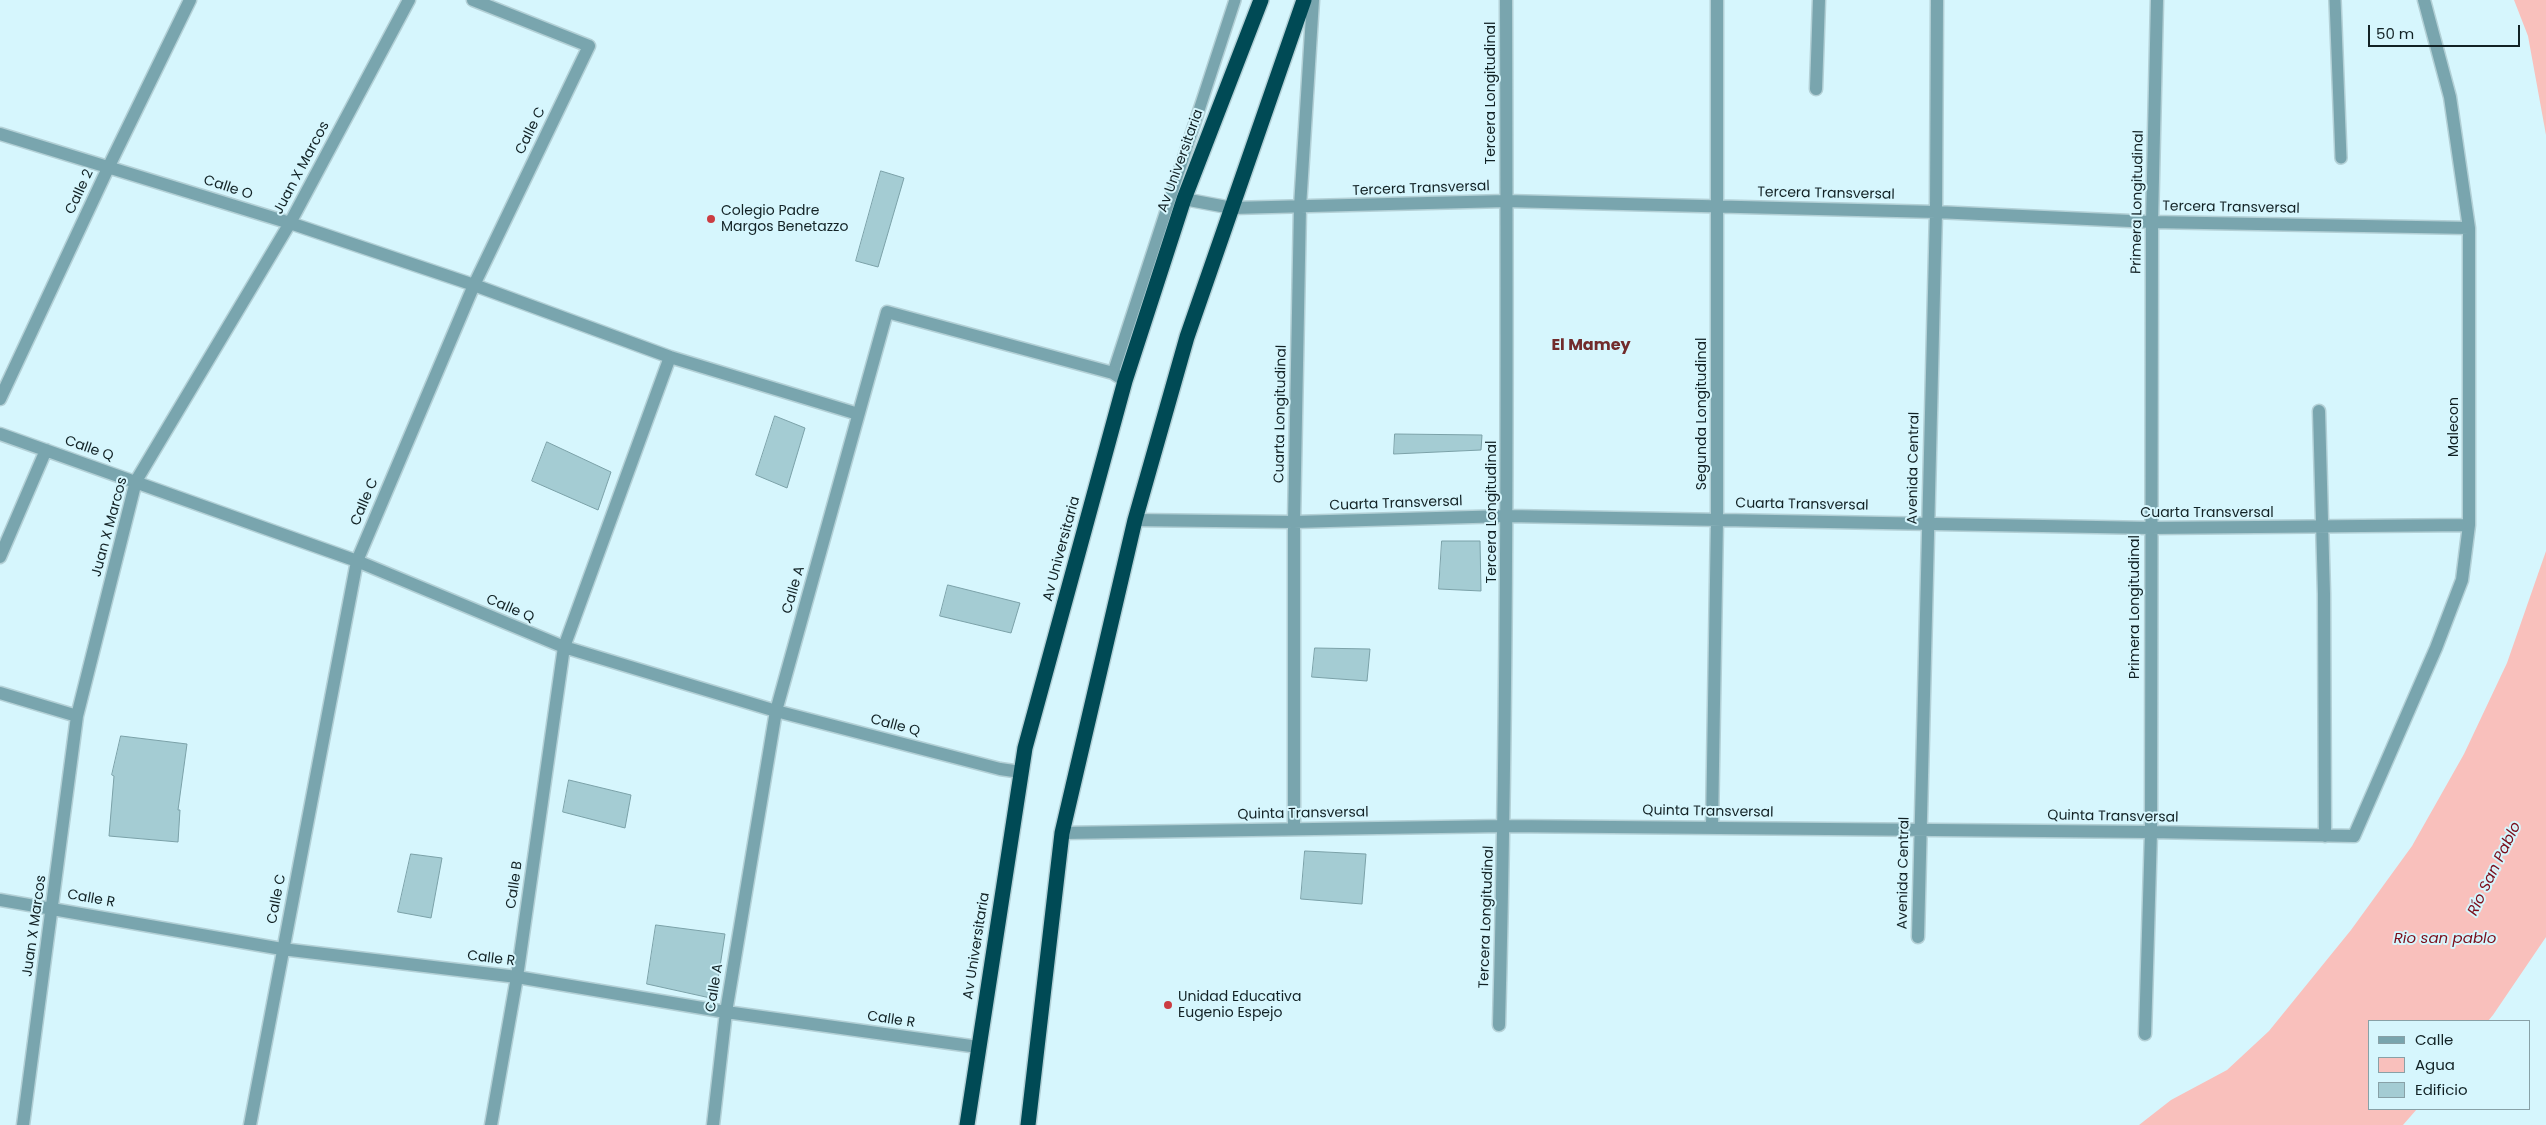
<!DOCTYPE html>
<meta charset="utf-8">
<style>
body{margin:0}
#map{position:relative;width:2546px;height:1125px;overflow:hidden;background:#d6f6fd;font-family:Poppins,sans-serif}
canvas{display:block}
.legend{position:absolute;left:2368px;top:1020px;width:162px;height:90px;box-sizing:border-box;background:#d6f6fd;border:1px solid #88a1a7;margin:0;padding:6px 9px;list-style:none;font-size:15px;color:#122225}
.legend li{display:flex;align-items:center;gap:10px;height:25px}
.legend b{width:25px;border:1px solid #88a1a7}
.scale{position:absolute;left:2368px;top:25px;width:152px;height:22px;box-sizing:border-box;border:2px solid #122225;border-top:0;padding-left:6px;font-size:15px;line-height:18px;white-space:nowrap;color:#122225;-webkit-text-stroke:4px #d6f6fd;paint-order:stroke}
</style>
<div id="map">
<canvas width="2546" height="1125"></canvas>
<ul class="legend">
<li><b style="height:6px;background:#79a5ae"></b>Calle</li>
<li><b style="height:14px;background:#f9c0bc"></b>Agua</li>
<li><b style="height:14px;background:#a4ccd3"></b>Edificio</li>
</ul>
<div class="scale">50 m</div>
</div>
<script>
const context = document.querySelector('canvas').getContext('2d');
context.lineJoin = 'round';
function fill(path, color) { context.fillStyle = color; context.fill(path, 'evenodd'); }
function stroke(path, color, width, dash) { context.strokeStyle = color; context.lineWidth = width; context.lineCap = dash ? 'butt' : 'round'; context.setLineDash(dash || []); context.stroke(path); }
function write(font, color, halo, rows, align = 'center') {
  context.font = font + ' Poppins,sans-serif'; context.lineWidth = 4; context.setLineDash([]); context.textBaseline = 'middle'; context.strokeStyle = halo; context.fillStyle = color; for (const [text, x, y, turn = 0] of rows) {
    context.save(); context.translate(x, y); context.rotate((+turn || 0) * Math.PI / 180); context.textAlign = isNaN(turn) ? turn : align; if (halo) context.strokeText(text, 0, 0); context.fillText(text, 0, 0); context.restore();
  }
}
fill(new Path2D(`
 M2514,0H2546V135L2528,36Z
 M2546,551V937L2493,1015L2488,1021H2370V1109H2417L2403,1125H2139L2171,1100L2227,1070L2269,1031L2351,930L2412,846L2464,754L2507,663Z`), '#f9c0bc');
const building = new Path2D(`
 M881,171L904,178L878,267L856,261Z
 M775,416L805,428L787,488L756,475Z
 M1395,434L1482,435L1481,450L1394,454Z
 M547,442L611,472L598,510L532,481Z
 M1442,541H1480L1481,591L1439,589Z
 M948,585L1020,603L1011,633L940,616Z
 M1315,648L1370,649L1367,681L1312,677Z
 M121,736L187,744L178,810H180L178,842L109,836L114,776L112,775Z
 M569,780L631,795L625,828L563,812Z
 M1305,851L1366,854L1362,904L1301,899Z
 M411,854L442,858L431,918L398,912Z
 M656,925L725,934L715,999L647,984Z`);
fill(building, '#a4ccd3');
stroke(building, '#7ba1a8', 1);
const lane = new Path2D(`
 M2335,0L2341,158
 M1113,373L1235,0`);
const street = new Path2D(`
 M1816,89L1819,0
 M0,134L290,223L474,285L670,357L858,414
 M1184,199L1232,208L1506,201L1936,212L2152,222L2469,228
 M0,399L109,166L190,0
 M2319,411L2324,594L2325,836
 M0,434L357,561L564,647L776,711L1000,769L1021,772
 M1135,520L1294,522L1508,516L2150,528L2469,525
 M0,557L46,450
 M0,693L77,716
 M1712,827L1717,519V0
 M1294,829V522L1300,207L1313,0
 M1062,833L1504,826L2151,832L2354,836L2436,648L2462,580L2469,525V228L2450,97L2424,0
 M0,900L282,949L517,977L726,1012L978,1047
 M1918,937L1936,212L1937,0
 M1499,1025C1508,683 1507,342 1506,0
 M2145,1034L2151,832L2152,222L2157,0
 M23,1125L77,716L136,481L290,223L409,0
 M250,1125L357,561L474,285L589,46L473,0
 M491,1125L517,977L564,647L670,357
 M713,1125L726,1012L776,711L887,312L1113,373L1125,381`);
const highway = new Path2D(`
 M967,1125L1025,748L1125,381L1184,199L1261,0
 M1028,1125L1062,833L1135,520L1187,337L1304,0`);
stroke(lane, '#b3d0d6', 14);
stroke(street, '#b3d0d6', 15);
stroke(highway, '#b3d0d6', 18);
stroke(lane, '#79a5ae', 11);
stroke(street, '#79a5ae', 12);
stroke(highway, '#004a55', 15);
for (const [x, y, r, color] of [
 [711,219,5,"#cb3c42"],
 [1168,1005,5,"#cb3c42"]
]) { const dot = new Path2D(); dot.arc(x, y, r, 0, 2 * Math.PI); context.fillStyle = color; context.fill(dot); stroke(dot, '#d6f6fd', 2); }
write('14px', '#122225', '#d6f6fd', [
 ["Tercera Longitudinal",1491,93,-90],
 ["Calle C",531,131,-64],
 ["Av Universitaria",1181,161,-70],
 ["Juan X Marcos",302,168,-62],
 ["Calle O",228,188,18],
 ["Tercera Transversal",1421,189,-2],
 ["Calle 2",80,192,-65],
 ["Tercera Transversal",1826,194,1],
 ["Primera Longitudinal",2138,202,-89],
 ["Tercera Transversal",2231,208,1],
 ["Cuarta Longitudinal",1281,414,-89],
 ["Segunda Longitudinal",1702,414,-90],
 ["Malecon",2454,427,-90],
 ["Calle Q",89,449,19],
 ["Avenida Central",1914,468,-89],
 ["Calle C",365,502,-67],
 ["Cuarta Transversal",1396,504,-2],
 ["Cuarta Transversal",1802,505,1],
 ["Tercera Longitudinal",1492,512,-90],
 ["Cuarta Transversal",2207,513],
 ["Juan X Marcos",110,527,-75],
 ["Av Universitaria",1062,549,-75],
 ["Calle A",794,590,-74],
 ["Primera Longitudinal",2135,607,-90],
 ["Calle Q",510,609,23],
 ["Calle Q",895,726,15],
 ["Quinta Transversal",1708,812,1],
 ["Quinta Transversal",1303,814,-1],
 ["Quinta Transversal",2113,817,1],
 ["Avenida Central",1904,873,-89],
 ["Calle B",515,885,-82],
 ["Calle R",91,899,10],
 ["Calle C",277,899,-79],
 ["Tercera Longitudinal",1487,917,-88],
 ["Juan X Marcos",35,926,-82],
 ["Av Universitaria",977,946,-81],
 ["Calle R",491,959,7],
 ["Calle A",715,988,-81],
 ["Calle R",891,1020,8]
]);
write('14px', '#122225', '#d6f6fd', [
 ["Colegio Padre",721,211],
 ["Margos Benetazzo",721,227],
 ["Unidad Educativa",1178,997],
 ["Eugenio Espejo",1178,1013]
], 'left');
write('italic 15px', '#7a0e1b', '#d6f6fd', [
 ["Río San Pablo",2495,869,-64],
 ["Rio san pablo",2445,939]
]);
write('bold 16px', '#712b2b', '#d6f6fd', [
 ["El Mamey",1591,346]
]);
</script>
